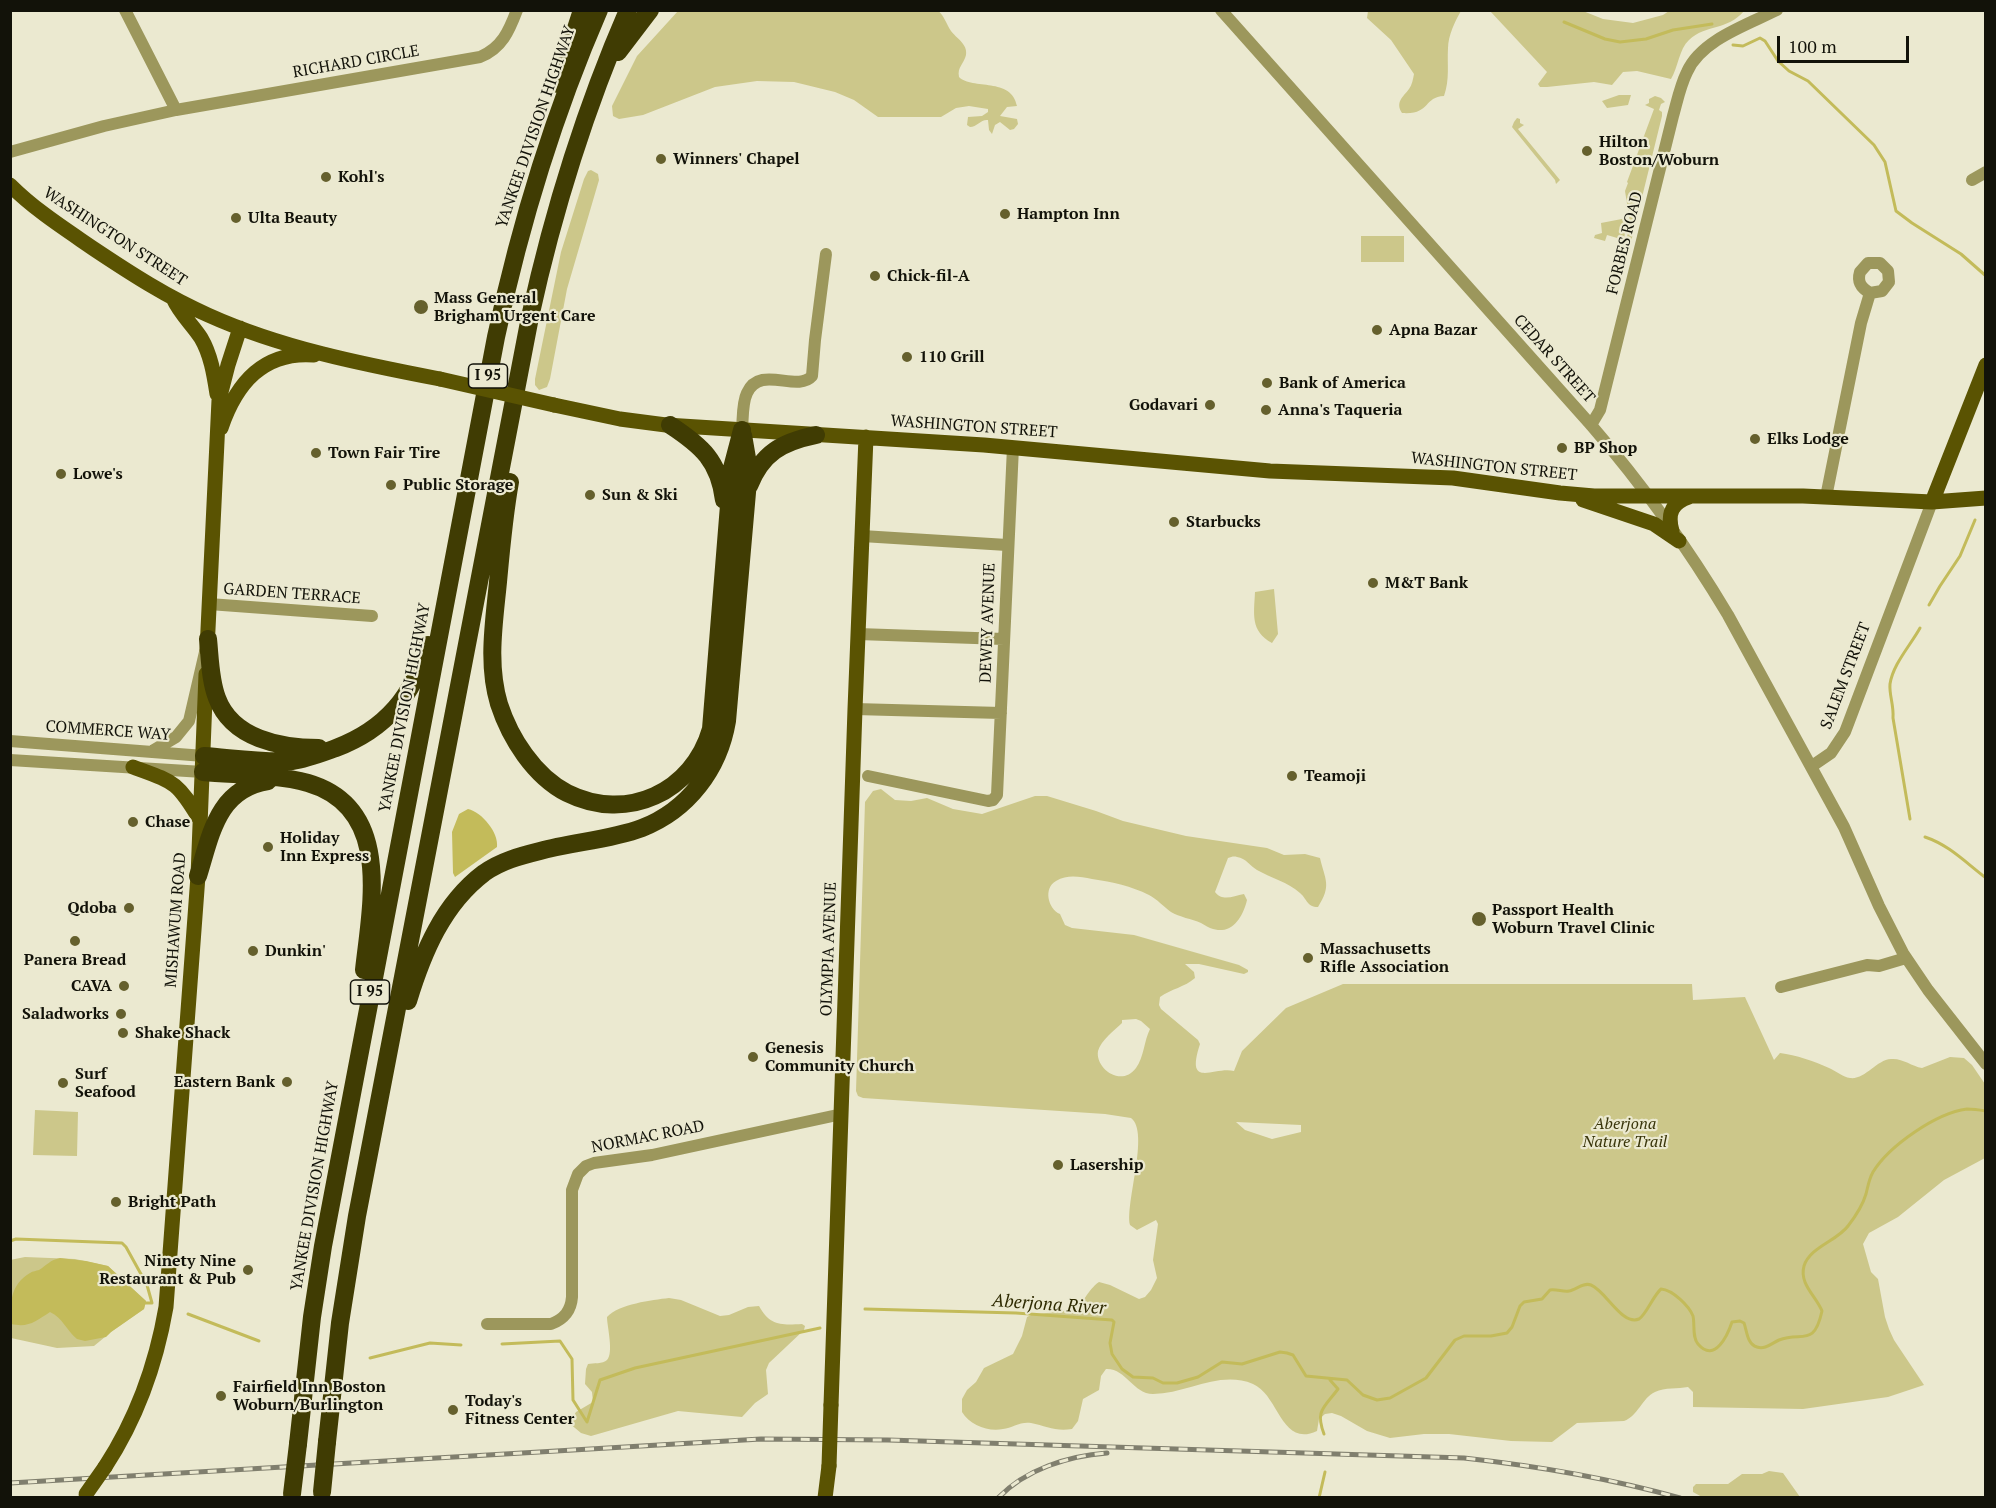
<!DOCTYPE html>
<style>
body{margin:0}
#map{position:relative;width:1996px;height:1508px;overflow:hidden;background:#ebe9d0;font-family:"PT Serif",serif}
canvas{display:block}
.frame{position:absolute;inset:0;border:12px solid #121209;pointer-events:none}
.scale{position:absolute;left:1777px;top:36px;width:132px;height:27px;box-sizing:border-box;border:3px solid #121209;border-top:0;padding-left:8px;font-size:18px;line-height:21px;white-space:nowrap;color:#121209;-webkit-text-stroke:4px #ebe9d0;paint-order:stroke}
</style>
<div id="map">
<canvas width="1996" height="1508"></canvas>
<div class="frame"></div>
<div class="scale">100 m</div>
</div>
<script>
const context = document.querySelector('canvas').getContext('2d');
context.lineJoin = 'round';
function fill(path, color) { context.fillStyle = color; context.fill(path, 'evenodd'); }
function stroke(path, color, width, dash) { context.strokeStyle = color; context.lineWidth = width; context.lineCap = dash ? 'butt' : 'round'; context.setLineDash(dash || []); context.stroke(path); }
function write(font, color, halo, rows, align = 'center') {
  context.font = font + ' "PT Serif",serif'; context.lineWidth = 4.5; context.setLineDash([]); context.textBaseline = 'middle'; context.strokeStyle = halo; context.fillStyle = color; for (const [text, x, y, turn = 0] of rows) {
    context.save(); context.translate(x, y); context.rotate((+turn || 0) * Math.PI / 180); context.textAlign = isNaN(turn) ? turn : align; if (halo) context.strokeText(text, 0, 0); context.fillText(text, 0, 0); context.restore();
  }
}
fill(new Path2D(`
 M937,10C945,16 946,24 951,31C956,38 968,44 966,55C964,64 957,67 959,77C972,90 1012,77 1017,106L1007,107L1000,116L1017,119L1018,124L1014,129L1010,130L1000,122L995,125L992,134L989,130L988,120C981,119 977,127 970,127L967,125L968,117L982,116L988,112V109L969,106L956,108L941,117H878L854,100L835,92L794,82L757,81L715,87L643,115L619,119L613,116L612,106L637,56L678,11Z
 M1368,11H1461C1455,21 1448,36 1448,48C1447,65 1450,79 1444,96C1423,97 1431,115 1402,113C1395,102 1403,97 1409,89C1412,85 1413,79 1414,74L1391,40L1367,18Z
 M1490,11H1583L1603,19L1633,23L1663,15L1669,11H1744C1727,31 1706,24 1689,40C1679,49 1678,68 1671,79L1637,71L1623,72L1612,85L1594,82L1547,87H1540L1538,84L1547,72Z
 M1619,95H1631L1628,105L1607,108L1602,101Z
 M1655,96L1661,98L1665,102L1661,104L1659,110L1662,112V116L1630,246L1625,247L1630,222L1625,191L1628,183L1627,182L1654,109L1645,105L1649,103V99Z
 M1517,118L1520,119V123L1524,125L1518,129L1560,180L1556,184L1555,180L1512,127L1514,122Z
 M591,170L598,174L599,180L567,289L550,379L547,387L539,390L535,385V379L561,252L584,179L588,171Z
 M1627,218L1624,240L1607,235L1605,241L1594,238L1595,235L1602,233L1601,223Z
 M1361,236H1404V262H1361Z
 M1274,589L1278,634L1272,643C1250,631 1254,614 1255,592Z
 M881,789L895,800L911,801L927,798L953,809L982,814L1035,796H1047L1096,811L1123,821L1186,836L1267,848L1284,855L1305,854L1320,858C1325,880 1332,885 1318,907C1307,907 1307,899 1300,893C1288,882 1271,878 1257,870C1250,866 1246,858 1237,857C1234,856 1231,857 1228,858L1215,892C1223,902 1233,896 1244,894L1247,900C1244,913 1236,929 1222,930C1220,930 1216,930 1213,929C1209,928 1205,925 1201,923C1192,919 1179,917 1171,912C1164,907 1157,899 1149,895C1131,886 1113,882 1092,879C1080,877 1068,874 1056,881C1043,888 1048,909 1060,914L1065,925L1072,928L1134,935L1239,965L1248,970V972L1244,974L1199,964H1185L1194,972L1195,978C1185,987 1171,989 1160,997L1159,1005L1161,1009L1198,1040L1200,1044C1185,1090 1214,1066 1234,1071L1242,1051L1286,1008L1343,984H1692L1693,1000L1745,997L1774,1060L1780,1053C1796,1055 1814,1061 1829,1068C1836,1071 1843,1077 1850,1078C1865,1080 1876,1060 1891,1059C1903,1058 1911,1066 1922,1068L1950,1057L1964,1058L1972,1065L1985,1084V1158L1944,1180L1898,1217L1869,1233L1863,1244L1871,1272L1878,1279L1885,1317L1889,1329L1894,1340L1924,1385L1888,1397L1803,1409L1693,1407V1392L1688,1387C1678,1389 1665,1387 1655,1392C1642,1398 1638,1416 1624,1421L1577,1423L1552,1442L1511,1441L1449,1434H1424L1390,1438L1367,1431L1341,1416L1332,1413L1325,1414L1319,1419L1317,1431C1281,1448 1279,1395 1253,1384C1219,1370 1187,1394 1153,1394C1133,1394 1126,1368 1106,1369L1101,1376L1099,1390L1083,1399L1078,1421L1072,1429C1056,1432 1046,1426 1031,1423C1021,1421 1012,1428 1003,1429C988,1432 970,1425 962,1412V1399L967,1390L976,1382L984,1368L1013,1354L1022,1336L1027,1317L1031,1315L1071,1310C1084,1305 1087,1290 1099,1282L1110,1285L1139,1299L1145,1297L1151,1290L1157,1278L1153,1260L1158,1224L1156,1220L1137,1230L1130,1225C1125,1203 1150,1132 1131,1118L1105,1114L863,1098L858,1096L856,1091L865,802L873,791ZM1136,1019L1141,1021L1150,1029C1144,1041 1144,1057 1136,1068C1121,1088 1095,1068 1098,1051C1101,1040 1115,1030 1122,1023V1020ZM1236,1122L1301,1125V1132L1272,1139L1245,1130Z
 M35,1110L78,1112L77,1156L33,1155Z
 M25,1257L75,1259L108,1266L146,1301L144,1309L111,1332L94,1346L57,1348L11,1338L10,1260Z
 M669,1298L681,1300L720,1316L729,1315L748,1307L759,1306C770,1326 781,1325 802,1324L805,1326L804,1330L769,1363L766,1370L768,1394L755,1403L742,1417L678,1411L591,1436L581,1433L569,1423L576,1412L593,1402L592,1392L585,1384L586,1369L588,1364C593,1363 603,1364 607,1360C614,1353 607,1326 607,1317C619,1304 652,1300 669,1298Z
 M1769,1471L1783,1473L1800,1497H1702L1693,1492V1487L1696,1484H1728L1742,1474H1762Z`), '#ccc78a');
fill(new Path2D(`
 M468,809C482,812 499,833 497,847L455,877L453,873L452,832L459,814Z
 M60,1258L86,1261L108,1266L146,1301L144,1309L111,1332L106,1337L85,1341L77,1339C66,1330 63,1318 50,1312C36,1321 29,1328 11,1324C10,1303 10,1285 30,1273C33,1271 36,1271 39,1270C47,1265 50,1260 60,1258Z`), '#c3bb5a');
stroke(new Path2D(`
 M1564,22L1605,39L1620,42L1646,39L1673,30L1712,24
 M1733,45L1743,46L1760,38L1765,41L1778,61L1789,71L1808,81L1874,145L1885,162L1896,211L1912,223L1961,254L1986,276
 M1929,605L1940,586L1960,556L1975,520
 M1910,819L1893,718C1894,705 1889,695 1890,684C1893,664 1910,646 1920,628
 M1925,837C1949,845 1965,862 1986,878
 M10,1241L16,1239L122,1243L126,1247L147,1285L152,1303H142
 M865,1309L1016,1313L1112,1320L1114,1322L1110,1343L1112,1354L1122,1369L1133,1377L1153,1378L1163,1383H1177L1198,1377L1222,1362L1242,1364L1280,1352L1287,1353L1293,1355L1306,1376L1347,1380L1363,1395L1377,1400L1390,1398L1426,1378L1455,1340L1464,1336H1491L1507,1333L1512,1327L1520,1306L1524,1302L1542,1299L1550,1290C1557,1289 1563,1292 1569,1291C1576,1290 1583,1282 1591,1285C1606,1291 1622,1326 1639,1319C1646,1315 1653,1296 1661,1289C1673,1290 1689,1306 1693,1316C1695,1325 1692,1337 1698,1344C1715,1364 1728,1334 1732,1322L1740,1321L1744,1323C1747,1331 1747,1344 1757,1347C1765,1350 1772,1343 1779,1340C1802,1331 1814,1348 1822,1311C1816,1296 1799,1284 1804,1266C1810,1247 1837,1241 1848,1226C1855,1217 1863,1204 1866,1194C1868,1186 1869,1179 1873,1172C1889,1146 1936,1113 1967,1109C1973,1109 1980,1110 1986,1111
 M188,1314L259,1341
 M502,1344L560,1341L572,1359L573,1400L587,1422L600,1380L635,1368L820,1328
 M370,1358L430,1343L461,1345
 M1324,1434C1315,1410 1324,1408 1338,1389L1330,1380
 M1319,1498L1325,1472`), '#c3bb5a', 3);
stroke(new Path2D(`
 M125,10L176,110
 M1221,10L1591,425C1642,484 1688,548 1728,615L1844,827L1879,906L1903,953L1928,990L1986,1064
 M10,152L104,126L176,110L480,57C502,48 509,31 517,10
 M1972,180L1986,172
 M1591,425L1600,410L1673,116C1677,102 1680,86 1687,72C1701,40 1747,25 1777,10
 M742,430C743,419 742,403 747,393C760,364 797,393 812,376L815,340L826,254
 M1826,497L1861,323L1870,293C1861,288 1857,282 1860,272L1868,263H1880L1888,271L1889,282L1882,291L1870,293
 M862,536L1007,545
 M209,604L372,616
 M858,634L1004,639
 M855,709L1001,713
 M10,741L204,756
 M154,750L176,737L189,721L205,652
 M10,760L203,772
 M1812,766L1831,753L1845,732L1932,502
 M868,776L988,801L993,800L997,795L1013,447
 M1781,987L1867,965L1879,966L1906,958
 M487,1324H551C564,1319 571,1311 572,1297V1190L578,1174L586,1166L594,1163L652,1155L842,1114`), '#9c975c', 12);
stroke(new Path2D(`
 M10,185C35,210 65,229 94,249C130,273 167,297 208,315C281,348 362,364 440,379
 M173,298C180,314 192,324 201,338C211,355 214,375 217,394
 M554,405L620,419L666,425L984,445L1270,471L1453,478L1560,493L1594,496H1803L1932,502L1986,498
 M221,428C236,384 263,351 314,355
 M1583,500L1654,524L1679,541
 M1932,502L1986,365
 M1672,531C1667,513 1672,503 1689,497
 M207,650L219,400L228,365L240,328
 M133,767C174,782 177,781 200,820
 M831,1405L855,709L866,437
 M105,1467C137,1418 156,1365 166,1307L198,876L206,674
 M825,1498L829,1466`), '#5a5302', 15);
stroke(new Path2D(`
 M618,52L650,10
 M558,84L582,10
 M670,425C702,446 719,461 724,500
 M510,482C504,515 501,549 498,582C494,623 487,664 499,704C510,738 534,776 567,793C627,823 693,792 711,729L732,468L742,430
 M749,486C762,453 782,442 816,435
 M208,639C210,658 210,680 217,698C232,739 281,748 319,748
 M204,756C232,758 263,763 292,761C307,759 322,753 336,748C386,729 413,696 428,645
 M203,772C236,775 276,774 308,783C393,808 371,905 364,970
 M198,876C211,835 217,789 268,781
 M408,1001C423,952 443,904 484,873C501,861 520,856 540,851C573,842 610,840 642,828C688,810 719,769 727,721L748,481V464L743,435
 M327,1442L340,1323L357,1216L530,317C553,212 585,109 628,10
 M298,1444L312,1317L323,1246L496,337C520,225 553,116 599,10`), '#403c03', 18);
const rail = new Path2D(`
 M10,1483L761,1439L888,1440L1464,1458C1537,1466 1609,1478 1680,1498
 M998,1498C1026,1469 1068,1456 1107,1453`);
stroke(rail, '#807f6e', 5);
stroke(rail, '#ebe9d0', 3, [9]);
stroke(new Path2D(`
 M440,379L554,405
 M829,1466L831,1405
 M86,1494L105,1467`), '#5a5302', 15);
stroke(new Path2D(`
 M322,1492L327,1442
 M292,1494L298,1444`), '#403c03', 18);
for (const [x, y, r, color] of [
 [1587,151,6,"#65602d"],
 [661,159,6,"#65602d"],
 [326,177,6,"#65602d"],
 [1005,214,6,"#65602d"],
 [236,218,6,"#65602d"],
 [875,276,6,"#65602d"],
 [421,307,8,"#65602d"],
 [1377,330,6,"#65602d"],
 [907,357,6,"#65602d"],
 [1267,383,6,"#65602d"],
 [1210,405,6,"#65602d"],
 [1266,410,6,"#65602d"],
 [1755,439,6,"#65602d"],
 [1562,448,6,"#65602d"],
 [316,453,6,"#65602d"],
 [61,474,6,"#65602d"],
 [391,485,6,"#65602d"],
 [590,495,6,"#65602d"],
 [1174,522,6,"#65602d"],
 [1373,583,6,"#65602d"],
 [1292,776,6,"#65602d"],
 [133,822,6,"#65602d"],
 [268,847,6,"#65602d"],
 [129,908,6,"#65602d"],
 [1479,919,8,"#65602d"],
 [75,941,6,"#65602d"],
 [253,951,6,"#65602d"],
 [1308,958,6,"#65602d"],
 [124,986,6,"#65602d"],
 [121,1014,6,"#65602d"],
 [123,1033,6,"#65602d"],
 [753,1057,6,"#65602d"],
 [287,1082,6,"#65602d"],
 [63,1083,6,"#65602d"],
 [1058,1165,6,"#65602d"],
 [116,1202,6,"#65602d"],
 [248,1270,6,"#65602d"],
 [221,1396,6,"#65602d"],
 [453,1410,6,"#65602d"]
]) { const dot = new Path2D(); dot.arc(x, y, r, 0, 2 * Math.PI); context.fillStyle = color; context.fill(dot); stroke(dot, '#ebe9d0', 2); }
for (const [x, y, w] of [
 [488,376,39],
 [370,992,39]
]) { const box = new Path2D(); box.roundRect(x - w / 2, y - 12, w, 24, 4.5); context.fillStyle = '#ebe9d0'; context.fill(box); stroke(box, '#121209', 1.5); }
write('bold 15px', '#121209', null, [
 ["I 95",488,376],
 ["I 95",370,992]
]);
write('16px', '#121209', '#ebe9d0', [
 ["RICHARD CIRCLE",356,62,-10],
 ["YANKEE DIVISION HIGHWAY",536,127,-71],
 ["WASHINGTON STREET",115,237,33],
 ["FORBES ROAD",1625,243,-76],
 ["CEDAR STREET",1554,359,48],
 ["WASHINGTON STREET",974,427,4],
 ["WASHINGTON STREET",1494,467,6],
 ["GARDEN TERRACE",292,594,4],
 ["DEWEY AVENUE",988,623,-88],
 ["SALEM STREET",1846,676,-69],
 ["YANKEE DIVISION HIGHWAY",405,708,-79],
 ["COMMERCE WAY",108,731,4],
 ["MISHAWUM ROAD",176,920,-86],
 ["OLYMPIA AVENUE",829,949,-88],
 ["NORMAC ROAD",648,1137,-11],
 ["YANKEE DIVISION HIGHWAY",315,1186,-80]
]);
write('bold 16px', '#121209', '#ebe9d0', [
 ["Hilton",1599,142],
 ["Boston/Woburn",1599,160],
 ["Winners' Chapel",673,159],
 ["Kohl's",338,177],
 ["Hampton Inn",1017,214],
 ["Ulta Beauty",248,218],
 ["Chick-fil-A",887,276],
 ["Mass General",434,298],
 ["Brigham Urgent Care",434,316],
 ["Apna Bazar",1389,330],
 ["110 Grill",919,357],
 ["Bank of America",1279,383],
 ["Godavari",1198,405,"right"],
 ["Anna's Taqueria",1278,410],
 ["Elks Lodge",1767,439],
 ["BP Shop",1574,448],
 ["Town Fair Tire",328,453],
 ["Lowe's",73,474],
 ["Public Storage",403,485],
 ["Sun & Ski",602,495],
 ["Starbucks",1186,522],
 ["M&T Bank",1385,583],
 ["Teamoji",1304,776],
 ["Chase",145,822],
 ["Holiday",280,838],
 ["Inn Express",280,856],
 ["Qdoba",117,908,"right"],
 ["Passport Health",1492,910],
 ["Woburn Travel Clinic",1492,928],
 ["Massachusetts",1320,949],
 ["Rifle Association",1320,967],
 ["Dunkin'",265,951],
 ["Panera Bread",75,960,"center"],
 ["CAVA",112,986,"right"],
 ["Saladworks",109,1014,"right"],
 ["Shake Shack",135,1033],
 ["Genesis",765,1048],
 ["Community Church",765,1066],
 ["Surf",75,1074],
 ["Seafood",75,1092],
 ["Eastern Bank",275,1082,"right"],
 ["Lasership",1070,1165],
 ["Bright Path",128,1202],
 ["Ninety Nine",236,1261,"right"],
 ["Restaurant & Pub",236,1279,"right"],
 ["Fairfield Inn Boston",233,1387],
 ["Woburn/Burlington",233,1405],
 ["Today's",465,1401],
 ["Fitness Center",465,1419]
], 'left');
write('italic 16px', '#39350a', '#ebe9d0', [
 ["Aberjona",1625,1124],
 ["Nature Trail",1625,1142]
]);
write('italic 18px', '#2e2a00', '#ebe9d0', [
 ["Aberjona River",1049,1305,4]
]);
</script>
